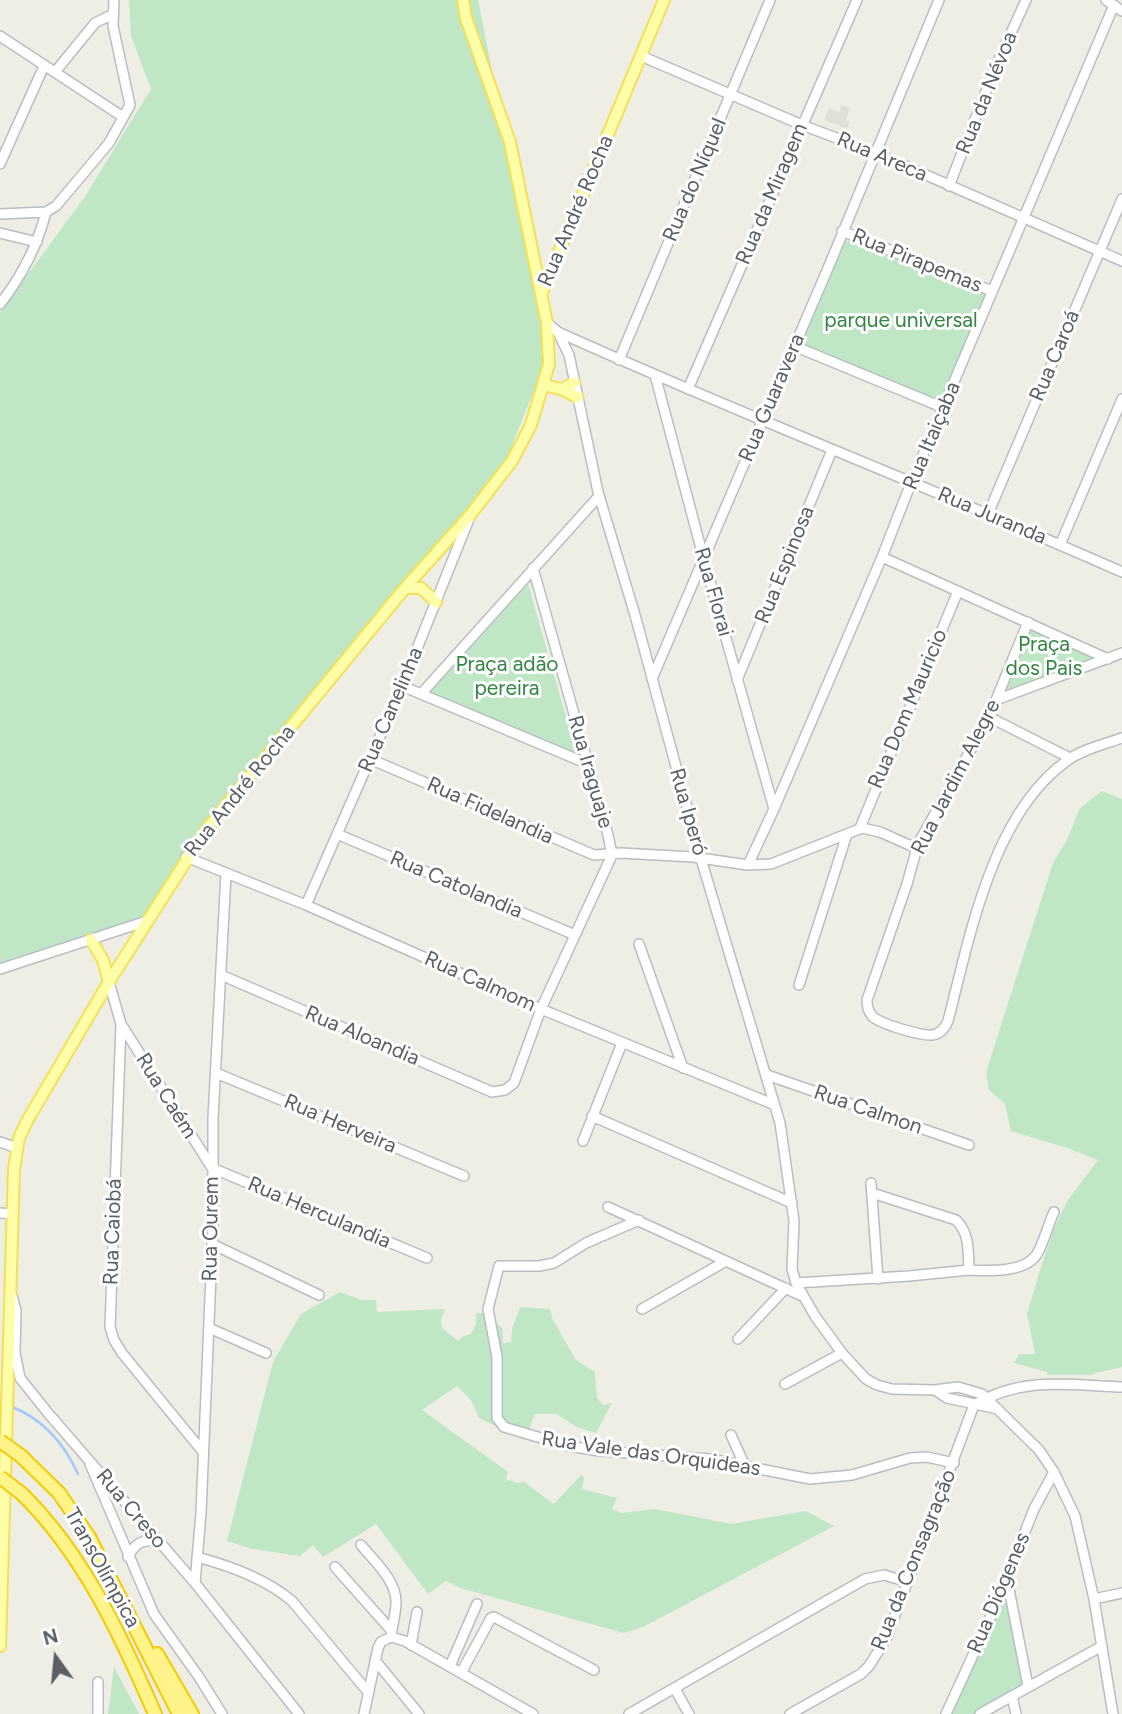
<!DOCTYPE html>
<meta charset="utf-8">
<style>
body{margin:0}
#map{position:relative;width:1122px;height:1714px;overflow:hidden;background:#efeee4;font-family:Figtree,sans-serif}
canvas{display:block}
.north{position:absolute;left:21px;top:1623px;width:70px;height:70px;-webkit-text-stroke:5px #fff;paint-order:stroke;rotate:345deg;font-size:19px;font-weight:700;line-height:28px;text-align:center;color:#5c5e65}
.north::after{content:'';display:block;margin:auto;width:24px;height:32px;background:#5c5e65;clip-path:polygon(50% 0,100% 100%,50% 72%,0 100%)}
</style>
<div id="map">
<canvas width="1122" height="1714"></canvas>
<div class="north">N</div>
</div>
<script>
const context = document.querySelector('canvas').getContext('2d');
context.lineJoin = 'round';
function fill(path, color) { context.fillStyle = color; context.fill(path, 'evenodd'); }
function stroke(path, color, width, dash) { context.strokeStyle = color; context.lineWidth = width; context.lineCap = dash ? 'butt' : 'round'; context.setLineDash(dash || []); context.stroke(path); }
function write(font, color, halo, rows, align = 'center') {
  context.font = font + ' Figtree,sans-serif'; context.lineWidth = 6; context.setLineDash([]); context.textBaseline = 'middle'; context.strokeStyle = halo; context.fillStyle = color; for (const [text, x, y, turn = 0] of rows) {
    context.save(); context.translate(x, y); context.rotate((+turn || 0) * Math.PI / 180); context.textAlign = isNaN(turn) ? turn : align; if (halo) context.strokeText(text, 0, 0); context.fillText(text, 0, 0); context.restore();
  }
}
fill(new Path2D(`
 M842,105L850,108L846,120L850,122L847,129L824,120L829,108L839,112Z`), '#e0dfd8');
fill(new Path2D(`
 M129,0H478L548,355L490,501L337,667L144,925L0,971V312L84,198L151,89L131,36Z
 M854,237L984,291L986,294L940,403L802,344L844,243Z
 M528,584L578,758L429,694Z
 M1029,624L1108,657L997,700Z
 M1102,791L1122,799V1367L1092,1374L1093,1375H1047V1372L1014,1363L1019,1354H1035L1027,1314L1040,1270L1055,1226L1068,1200L1098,1160L1067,1148L1011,1131L1005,1104L989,1090L986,1072L1053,863L1067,840L1080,808Z
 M340,1292L362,1300H376L377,1312L445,1309L441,1320L442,1328L458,1341L464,1336L471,1334L476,1324V1313H486L502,1328L503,1343L511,1342L512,1329L520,1307L550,1309L553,1320L576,1360L595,1372L597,1398L603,1405L612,1403L596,1433L577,1427L556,1414H535L524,1440L479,1418L471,1400L457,1386L422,1410L508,1472L506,1479L517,1483L524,1482L554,1504L581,1475L584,1477L582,1489L617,1498L612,1509L622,1513L655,1509L731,1524L806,1511L834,1526L643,1627L624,1633L460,1588L446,1581L428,1594L376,1524L323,1557L313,1545L300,1556L252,1549L227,1541L273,1362L301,1314Z
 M1007,1577L1028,1686L980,1714H944Z
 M114,1667L139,1714H108Z`), '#bfe7c5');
stroke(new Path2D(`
 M10,1406C41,1418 64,1443 78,1474`), '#a3c9ff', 2.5);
const minor = new Path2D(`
 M1106,0L1122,11
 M0,36L123,117
 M641,56L802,125L876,153L1122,261
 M55,72L95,23L113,14
 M0,164L44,66
 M949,186L996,66L1026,0
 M0,214L46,212L56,206L109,143L130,105L113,26L114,0
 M842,231L992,291
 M0,233L37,242
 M0,304C22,276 37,247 46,212
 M547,323L558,332L569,355L598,492L635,615L701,859L780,1123L794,1221L792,1269L796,1283L815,1316L842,1353L866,1379L877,1385L892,1389L935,1390L958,1387L982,1394L1039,1450L1054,1472L1075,1516L1094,1599L1113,1714
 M558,332C744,416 935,489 1122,572
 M794,346L944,408
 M619,360L770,0
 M655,375L704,560L774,809
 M688,389L857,0
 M988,514L1122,199
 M1060,545L1122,399
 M882,557L1108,659
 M533,568L608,835L612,855
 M1028,622L989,717L918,844L907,884L867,1000C867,1007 868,1011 872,1016C880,1024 921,1036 932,1035C941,1034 945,1028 948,1021C970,936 992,813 1068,760C1083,749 1105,744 1122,738
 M652,679L831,261L939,0
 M737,680L832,450
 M402,686L588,764
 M421,694L599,496
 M996,700L1122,653
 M989,717L1070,758
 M370,759L594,855L621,853L693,857L748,865L771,864L862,828L880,832L916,848
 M860,828L958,591
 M337,834L575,935
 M186,857L306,905L541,1009L775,1105
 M748,865L774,809L882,557L911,483L1114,5
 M306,905L402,686L469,519
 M639,944L683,1068
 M0,969L147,921
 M221,975L492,1092L505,1090L514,1083L541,1009L612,855
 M109,982L121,1024L110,1327L114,1340L122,1353L203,1452
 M799,985L847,834
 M121,1024L212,1168L427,1258
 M216,1073L464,1176
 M767,1075L969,1145
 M592,1116L792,1203
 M583,1141L622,1043
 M0,1142L17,1148
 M871,1183L878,1279
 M608,1207L802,1296
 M0,1213L12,1214
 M639,1220L586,1243L554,1263L539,1266H499L488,1309L497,1357V1418L504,1427L568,1446L600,1451L710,1459L810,1479L852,1475L910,1458L927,1457L954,1463
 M212,1244L319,1295
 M969,1270C988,1271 1025,1273 1037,1254C1044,1242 1048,1225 1054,1212
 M796,1283L909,1276L969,1270C968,1251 970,1234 956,1220L872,1193
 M12,1296L16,1310L15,1353L20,1378L48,1413L195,1583L299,1714
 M642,1309L726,1261
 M209,1328L266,1353
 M738,1339L786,1288
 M785,1384L842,1353
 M935,1390L947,1398L998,1409
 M731,1435L745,1466
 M90,1464L154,1614L199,1677L222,1714
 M361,1545C374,1561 397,1581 396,1603C396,1614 392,1625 391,1637
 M128,1557C135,1543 143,1538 159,1542
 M197,1557C231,1566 266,1579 292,1601L368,1692
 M335,1567L391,1630
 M1007,1579L1028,1686
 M195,1583L201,1513L213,1227V1118L226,874
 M1094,1599L1122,1593
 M411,1645L417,1612
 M375,1660L419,1714
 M450,1666L477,1604
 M461,1673L491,1618L494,1617L594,1670
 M675,1689L689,1714
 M1012,1696L1016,1714
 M98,1714V1682
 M364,1714L378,1648L381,1642L391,1637L405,1641L533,1714
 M629,1714L865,1579L884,1575L908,1582
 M790,1714L861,1674L869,1666L886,1639L974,1405C1022,1376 1069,1385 1122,1387
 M946,1714L996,1605L1034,1509L1054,1472
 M980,1714L1102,1646`);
const major = new Path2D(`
 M541,295L664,0
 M543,385L561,389L577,397
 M561,389L574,383
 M405,588H421L436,602
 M91,940L103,960L109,982
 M0,1646L14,1169L19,1138L27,1121L110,980L206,830L405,588L471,514L512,461L531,425L549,364L547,323L510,142L466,18L463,0`);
const highway = new Path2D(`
 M21,1456L59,1493L89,1537L179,1714
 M21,1493C83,1553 121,1636 155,1714
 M157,1654L192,1714`);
stroke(minor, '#bbbcc3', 12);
stroke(major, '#f4e057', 14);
stroke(highway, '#f2cb00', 16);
stroke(minor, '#fff', 9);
stroke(major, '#fffea8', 10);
stroke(highway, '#fff38a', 12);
const highwayBridge = new Path2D(`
 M0,1441L21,1456
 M0,1477L21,1493`);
stroke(highwayBridge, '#f2cb00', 16, []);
stroke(highwayBridge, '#fff38a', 12);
write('21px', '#5c5e65', '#fff', [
 ["Rua da Névoa",987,93,-68],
 ["Rua Areca",882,157,23],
 ["Rua do Níquel",695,180,-67],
 ["Rua da Miragem",772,194,-67],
 ["Rua André Rocha",576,211,-67],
 ["Rua Pirapemas",917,261,22],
 ["Rua Caroá",1055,356,-67],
 ["Rua Guaravera",772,398,-67],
 ["Rua Itaiçaba",932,436,-67],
 ["Rua Juranda",992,516,23],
 ["Rua Espinosa",785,565,-68],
 ["Rua Florai",713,592,74],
 ["Rua Dom Mauricio",908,709,-67],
 ["Rua Canelinha",391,710,-67],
 ["Rua Iraguaje",590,772,74],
 ["Rua Jardim Alegre",956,777,-63],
 ["Rua André Rocha",240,791,-51],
 ["Rua Fidelandia",490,811,24],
 ["Rua Iperó",688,812,74],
 ["Rua Catolandia",456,885,23],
 ["Rua Calmom",480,982,24],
 ["Rua Aloandia",362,1036,23],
 ["Rua Caém",166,1096,58],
 ["Rua Calmon",868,1110,19],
 ["Rua Herveira",340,1124,23],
 ["Rua Herculandia",319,1213,23],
 ["Rua Ourem",211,1229,-89],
 ["Rua Caiobá",113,1232,-88],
 ["Rua Vale das Orquideas",651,1454,8],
 ["Rua Creso",131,1509,50],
 ["Rua da Consagração",914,1560,-68],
 ["TransOlímpica",102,1568,61],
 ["Rua Diógenes",999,1593,-67]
]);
write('21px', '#338543', '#fff', [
 ["parque universal",901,321],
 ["Praça",1044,645],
 ["dos Pais",1044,669],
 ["Praça adão",507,665],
 ["pereira",507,689]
]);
</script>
